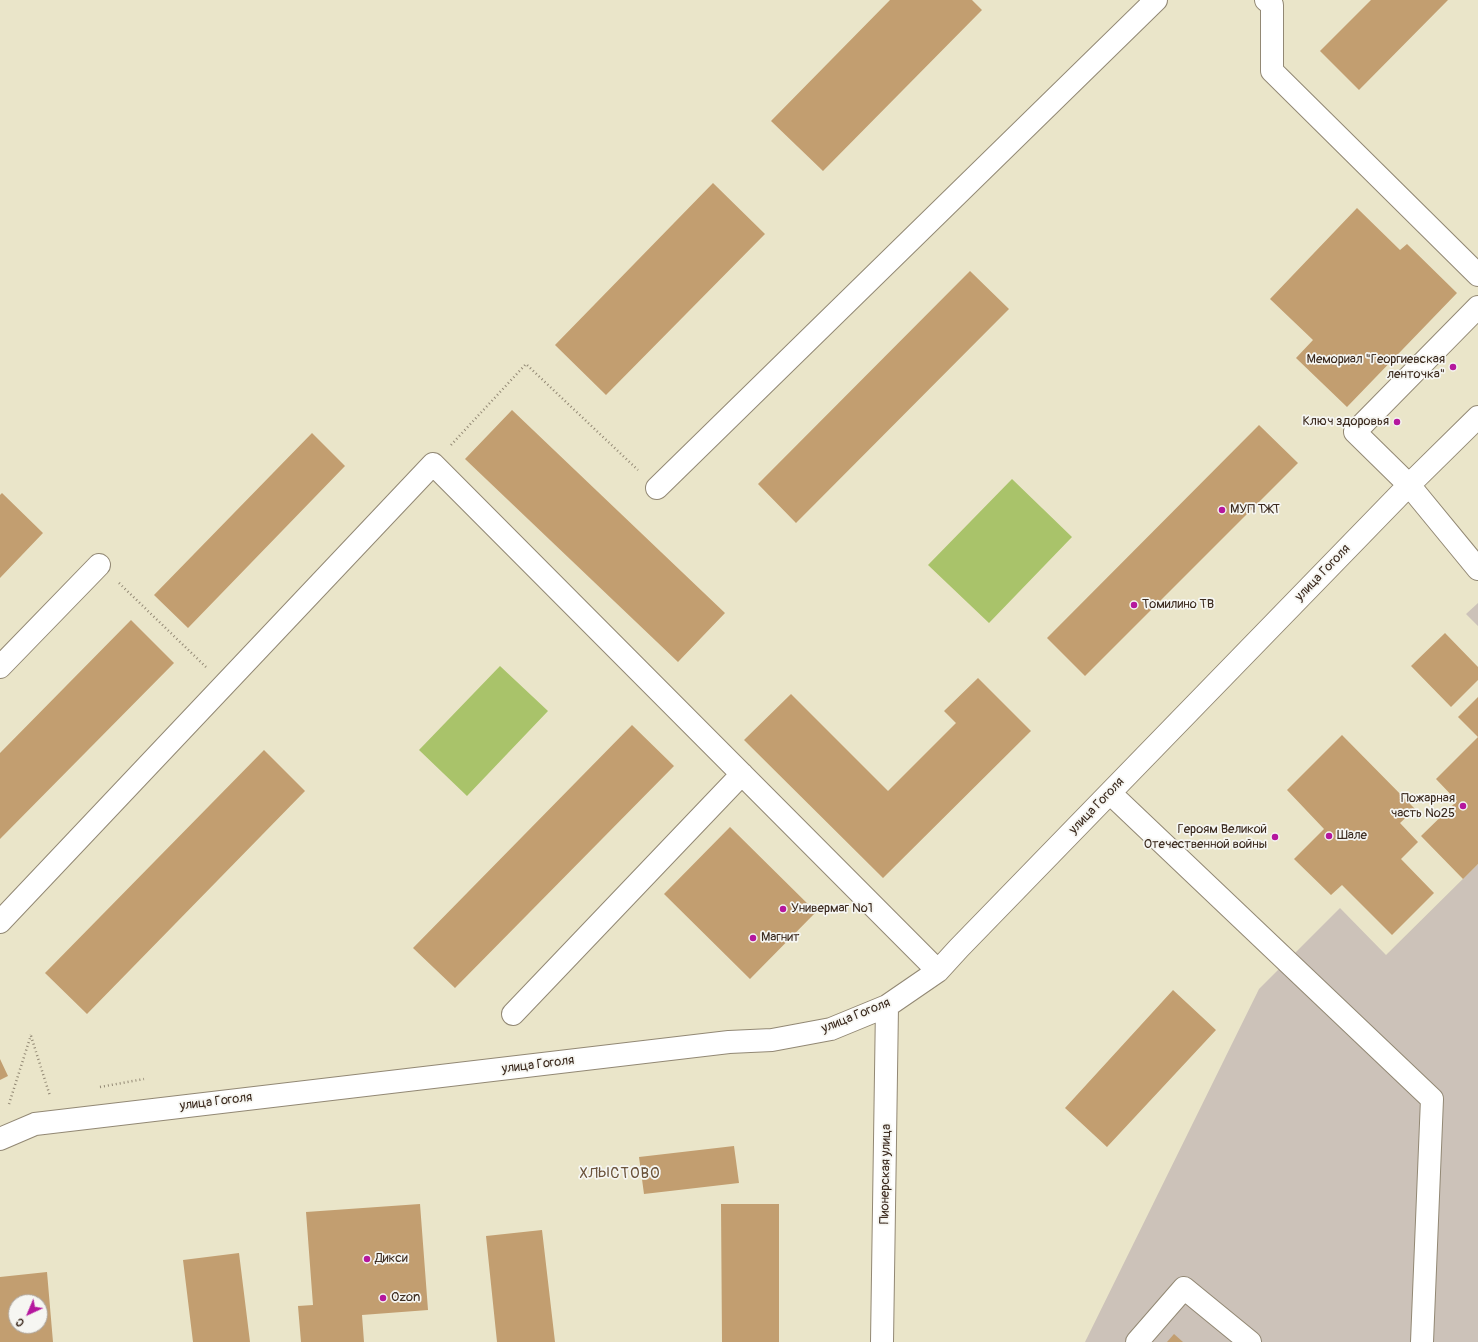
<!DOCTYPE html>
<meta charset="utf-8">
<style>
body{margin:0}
#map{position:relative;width:1478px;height:1342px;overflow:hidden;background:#eae5c9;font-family:Pangolin,sans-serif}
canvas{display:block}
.north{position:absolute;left:8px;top:1294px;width:40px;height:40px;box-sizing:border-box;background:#f6f6f2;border:1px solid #aba49d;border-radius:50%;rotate:224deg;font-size:11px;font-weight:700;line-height:16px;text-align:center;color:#3b2a1e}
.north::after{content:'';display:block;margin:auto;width:14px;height:18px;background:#b5179e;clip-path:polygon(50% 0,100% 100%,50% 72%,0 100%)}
</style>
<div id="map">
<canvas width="1478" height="1342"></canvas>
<div class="north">С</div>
</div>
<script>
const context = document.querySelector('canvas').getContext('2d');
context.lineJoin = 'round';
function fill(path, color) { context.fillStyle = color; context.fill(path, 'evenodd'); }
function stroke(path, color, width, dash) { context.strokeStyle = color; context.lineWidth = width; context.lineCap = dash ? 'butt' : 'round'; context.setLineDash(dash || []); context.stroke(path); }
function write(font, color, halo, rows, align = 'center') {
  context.font = font + ' Pangolin,sans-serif'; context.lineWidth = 3.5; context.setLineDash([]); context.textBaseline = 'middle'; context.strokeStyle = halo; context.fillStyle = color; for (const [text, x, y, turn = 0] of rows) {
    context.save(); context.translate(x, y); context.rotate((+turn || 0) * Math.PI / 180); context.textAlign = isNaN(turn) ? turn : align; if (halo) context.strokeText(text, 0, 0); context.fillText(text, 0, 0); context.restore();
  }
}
fill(new Path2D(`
 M1478,603V626L1466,614Z
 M1478,864V1342H1085L1259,989L1340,908L1386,955Z`), '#ccc2b9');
fill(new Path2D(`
 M1012,479L1072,537L989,623L928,565Z
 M500,666L548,711L467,796L419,750Z`), '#a9c36a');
fill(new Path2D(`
 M890,0H972L982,10L823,171L771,121Z
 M1371,0H1448L1359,90L1320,51Z
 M713,183L765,234L606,395L555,345Z
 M1357,208L1400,250L1407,244L1457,293L1347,407L1296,358L1313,340L1270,299Z
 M970,271L1009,309L796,523L758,484Z
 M512,410L725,613L678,662L465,459Z
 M1259,425L1298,463L1085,676L1047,638Z
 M312,433L345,466L188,628L154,595Z
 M2,493L43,533L0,578V495Z
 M131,620L174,663L0,839V753Z
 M1445,633L1478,667V680L1451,707L1411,666Z
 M978,678L1031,731L883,878L744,740L791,694L888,791L956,723L944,711Z
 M1478,697V864L1463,879L1421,836L1457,801L1436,779L1478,737L1458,717Z
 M632,725L674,766L455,988L413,948Z
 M1342,735L1415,809L1400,823L1418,842L1401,859L1434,893L1392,935L1342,885L1331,895L1294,859L1324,829L1287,790Z
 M264,750L305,791L87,1014L45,973Z
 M730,827L816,912L750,979L664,894Z
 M1173,990L1216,1030L1107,1147L1065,1108Z
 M0,1059L8,1076L0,1080Z
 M734,1146L739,1183L644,1194L639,1157Z
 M420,1204L428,1310L362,1315L364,1342H301L298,1306L313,1305L306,1212Z
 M721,1204H779V1342H722Z
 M542,1230L555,1342H497L486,1236Z
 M239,1253L250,1342H193L183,1260Z
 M47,1272L53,1342H0V1277ZM16,1302H40V1326H16Z
 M1174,1334L1183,1342H1167Z`), '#c29e70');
const minor = new Path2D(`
 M1266,0L1272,5V71L1478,275
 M1478,307L1355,432L1409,485L1478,569
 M657,488L1156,0
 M0,667L99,565
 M1110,793L1432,1099L1422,1342
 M0,922L433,464L938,971
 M513,1014L742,774
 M0,1139L35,1124L729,1042L772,1040L831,1029L887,1006L938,971L959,948L1409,485L1478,417
 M882,1342L887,1006
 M1137,1342L1184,1288L1250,1342`);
stroke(minor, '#928874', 24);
stroke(new Path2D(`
 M451,445L526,364L638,470
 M119,583L206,667
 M31,1036L50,1096
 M100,1087L144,1079
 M9,1104L31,1035`), '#928874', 2.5, [1, 3]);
stroke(minor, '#fff', 22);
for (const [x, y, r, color] of [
 [1453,367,4,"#b5179e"],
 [1397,422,4,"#b5179e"],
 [1222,510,4,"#b5179e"],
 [1134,605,4,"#b5179e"],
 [1463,806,4,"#b5179e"],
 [1329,836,4,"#b5179e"],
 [1275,837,4,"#b5179e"],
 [783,909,4,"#b5179e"],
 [753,938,4,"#b5179e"],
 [367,1259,4,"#b5179e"],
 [383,1298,4,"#b5179e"]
]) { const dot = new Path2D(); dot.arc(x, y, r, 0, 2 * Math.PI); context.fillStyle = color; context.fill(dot); stroke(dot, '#f6f6f2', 1.5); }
write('13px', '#3b2a1e', '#f6f6f2', [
 ["Мемориал \"Георгиевская",1445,360,"right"],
 ["ленточка\"",1445,375,"right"],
 ["Ключ здоровья",1389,422,"right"],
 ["МУП ТЖТ",1230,510],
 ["Томилино ТВ",1142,605],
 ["Пожарная",1455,799,"right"],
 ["часть №25",1455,814,"right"],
 ["Героям Великой",1267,830,"right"],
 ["Отечественной войны",1267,845,"right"],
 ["Шале",1337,836],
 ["Универмаг №1",791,909],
 ["Магнит",761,938],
 ["Дикси",375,1259],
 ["Ozon",391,1298]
], 'left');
write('13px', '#3b2a1e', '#f6f6f2', [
 ["улица Гоголя",1323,573,-46],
 ["улица Гоголя",1097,806,-46],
 ["улица Гоголя",856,1016,-22],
 ["улица Гоголя",538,1065,-7],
 ["улица Гоголя",216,1102,-7],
 ["Пионерская улица",886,1174,-89]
]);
context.letterSpacing = '1px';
write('15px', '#6a533b', '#f6f6f2', [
 ["ХЛЫСТОВО",620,1174]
]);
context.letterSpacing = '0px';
</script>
